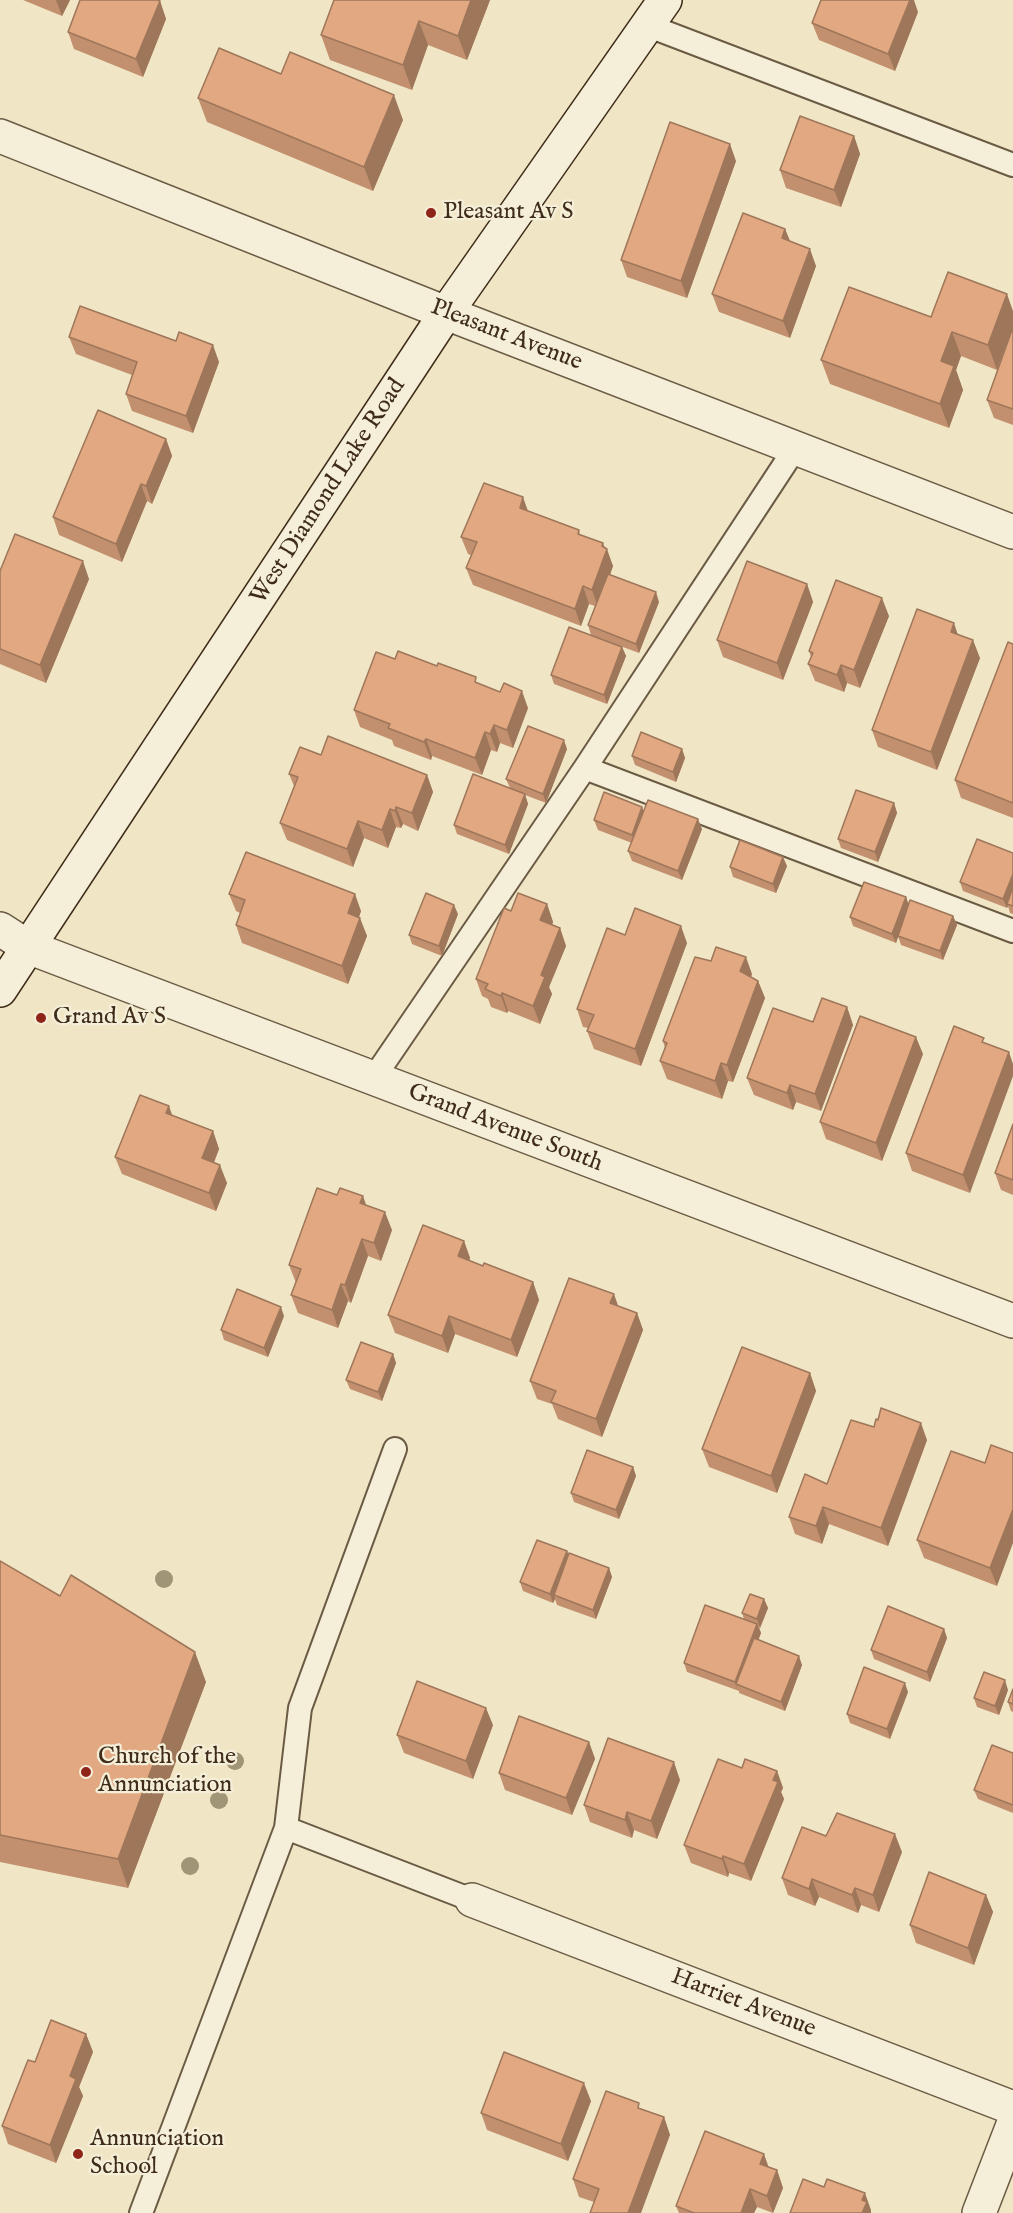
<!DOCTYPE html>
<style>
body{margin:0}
canvas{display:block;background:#f0e6c5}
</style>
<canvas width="1013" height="2213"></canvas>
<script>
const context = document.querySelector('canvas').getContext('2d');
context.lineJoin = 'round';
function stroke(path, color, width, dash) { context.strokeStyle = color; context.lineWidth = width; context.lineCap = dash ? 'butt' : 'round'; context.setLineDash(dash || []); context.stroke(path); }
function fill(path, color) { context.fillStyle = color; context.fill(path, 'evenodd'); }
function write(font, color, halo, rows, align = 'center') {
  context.font = font + ' "IM FELL English",serif'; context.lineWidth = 4.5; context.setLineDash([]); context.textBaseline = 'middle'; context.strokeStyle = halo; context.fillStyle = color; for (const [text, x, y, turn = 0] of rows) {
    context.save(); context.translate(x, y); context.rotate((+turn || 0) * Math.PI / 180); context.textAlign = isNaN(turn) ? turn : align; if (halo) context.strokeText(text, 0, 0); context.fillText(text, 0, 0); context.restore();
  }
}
const lane = new Path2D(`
 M649,26L1013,165
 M585,768L1013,931
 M373,1079L585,768L796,447
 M286,1828L300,1708L395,1449
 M141,2213L286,1828L472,1900`);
const street = new Path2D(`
 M0,136L446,313L1013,532
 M0,929L28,947L1013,1321
 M472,1900L1013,2108
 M979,2213L1013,2125`);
const secondary = new Path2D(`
 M0,990L446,313L665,0`);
stroke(lane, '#6b5a44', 26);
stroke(street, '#6b5a44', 36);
stroke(secondary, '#3f2c19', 36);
stroke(lane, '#f5efd9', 22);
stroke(street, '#f5efd9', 33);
stroke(secondary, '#f5efd9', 33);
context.fillStyle = '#a09577';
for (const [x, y] of [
 [164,1579],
 [235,1761],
 [219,1800],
 [190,1866]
]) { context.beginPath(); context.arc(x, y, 9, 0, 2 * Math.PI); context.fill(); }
fill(new Path2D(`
 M23,0H70L62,16Z
 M490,0L467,60L428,45L412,90L330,60L321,35Z
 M160,1L166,19L143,77L74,49L68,32Z
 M918,12L895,71L819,40L812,23Z
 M281,74L403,120L373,191L207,122L198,98Z
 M854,136L860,154L841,207L786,188L780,170Z
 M736,161L687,298L627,277L621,260Z
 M785,229L790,241L816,266L790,338L719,312L712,294Z
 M1007,294L997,370L961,356L956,370L963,390L949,428L830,384L821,360L931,317Z
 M1013,327V425L994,418L987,400Z
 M69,337L219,362L193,433L132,411L126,394L132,375L76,354Z
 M166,439L172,456L152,504L147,501L122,562L59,535L53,517Z
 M528,511L579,530L580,535L604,548L613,566L610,575L659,602L639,653L591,635L588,625L595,606L589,604L581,626L473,585L466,568L471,555L468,554L461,537Z
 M0,571L89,579L46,683L0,664Z
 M807,584L813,602L783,680L723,657L717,640Z
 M889,616L860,688L847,683L844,692L815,681L808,664L811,657L809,651Z
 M958,634L980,658L937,770L878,747L872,730Z
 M1013,644V818L961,798L955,780Z
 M622,647L626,656L607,704L554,684L551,675Z
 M395,659L478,683L528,708L513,748L500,743L497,752L491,750L482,775L432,756L431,760L394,746L392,740L360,727L354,710Z
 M567,749L546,803L525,795L528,804L509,854L457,834L454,825L510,788L506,779Z
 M682,749L685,758L676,782L635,765L632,756Z
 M321,755L427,775L433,792L418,831L403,824L401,828L396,827L388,848L364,838L353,867L287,840L280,823L294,786L289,774Z
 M894,803L897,813L878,862L841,848L838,839Z
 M644,811L702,829L682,880L632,861L628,851L632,843L598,830L594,820Z
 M1013,853V914L1010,913L1008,906L1007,908L963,891L960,882Z
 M787,866L776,893L733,877L730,867Z
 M229,894L361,911L359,917L367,936L348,984L242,943L236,925L240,913L236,911Z
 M906,897L909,905L953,916L957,925L943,960L901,945L898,936L896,943L853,926L850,917Z
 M547,904L553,922L552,925L560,928L566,946L549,987L552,994L540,1024L508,1011L507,1013L491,1007L488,999L482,996L476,979L511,911Z
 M458,914L442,956L412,944L409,935Z
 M625,935L687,943L641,1066L594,1049L587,1031L588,1028L583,1027L577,1009Z
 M752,974L751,977L758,981L765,998L733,1082L728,1081L722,1099L667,1079L660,1061L665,1048L663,1041Z
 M847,1007L853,1025L821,1111L796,1102L793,1110L754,1095L747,1078L813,1022Z
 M954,1026L970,1193L912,1171L906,1153Z
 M923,1054L882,1161L826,1139L820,1122Z
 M173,1116L213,1131L219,1149L214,1163L227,1183L216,1211L122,1174L115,1157Z
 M1013,1124V1195L1001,1190L995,1173Z
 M366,1206L392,1230L381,1261L368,1256L351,1303L348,1301L338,1328L298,1313L291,1295L296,1283L289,1265Z
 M464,1241L470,1258L469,1261L533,1282L539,1300L517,1357L455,1334L448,1353L395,1333L388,1315Z
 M618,1306L637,1313L643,1330L602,1437L558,1419L552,1404L537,1399L530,1381Z
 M284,1316L268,1357L224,1340L221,1330Z
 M393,1354L396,1363L382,1401L350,1389L346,1380Z
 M810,1373L816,1391L777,1493L709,1467L702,1449Z
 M927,1440L888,1546L829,1524L822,1544L795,1534L789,1517L827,1484Z
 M985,1463L997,1586L924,1558L917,1540Z
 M633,1467L636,1476L619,1519L574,1502L571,1493Z
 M567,1551L568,1555L609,1568L612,1577L596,1619L557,1605L555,1599L553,1603L523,1591L520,1582Z
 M0,1561L206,1682L128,1888L0,1862Z
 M764,1599L768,1608L760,1628L759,1627L761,1633L758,1640L802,1665L785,1711L739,1693V1691L687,1672L684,1663L744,1619L742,1613Z
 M944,1629L947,1638L930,1682L874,1659L871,1650Z
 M1013,1689V1712L1011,1711L1008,1702Z
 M1008,1690L999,1715L977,1707L974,1698Z
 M908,1692L890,1739L850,1723L847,1714Z
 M493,1725L473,1779L404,1753L397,1735Z
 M589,1742L595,1759L572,1815L505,1790L499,1773Z
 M1013,1753V1813L978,1799L974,1790Z
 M742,1768L777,1771L783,1788L781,1792L784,1799L751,1881L729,1873L728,1877L691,1863L684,1845Z
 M680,1780L657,1839L634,1830L632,1838L590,1822L584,1805Z
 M826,1836L902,1852L879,1912L861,1905L858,1913L819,1897L815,1906L788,1895L782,1878Z
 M986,1895L993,1912L974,1965L916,1943L910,1925Z
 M86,2034L93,2052L79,2087L83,2096L56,2163L8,2144L2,2126L35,2062Z
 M591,2101L568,2161L487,2130L481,2113Z
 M641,2109L664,2117L670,2135L594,2202L579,2197L573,2179Z
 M769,2167L777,2170L783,2188L773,2213L757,2207L754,2213H679L676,2206Z`), '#c2906f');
fill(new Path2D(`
 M56,0H70L62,16Z
 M471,0H490L467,60L458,36Z
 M910,0H914L918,12L895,71L888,54Z
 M160,1L166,19L143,77L136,59Z
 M419,21L428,45L412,90L403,65Z
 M394,95L403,120L373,191L364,167Z
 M854,136L860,154L841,207L834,190Z
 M730,144L736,161L687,298L681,281Z
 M785,229L792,246L782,238Z
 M810,249L816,266L790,338L783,321Z
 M1007,294L1013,311V327L997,370L988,345Z
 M952,332L961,356L956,370L963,390L949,428L940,404L941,361Z
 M213,345L219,362L193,433L186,416Z
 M166,439L172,456L152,504L146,486Z
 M141,484L147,501L122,562L116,544Z
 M523,497L529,514L520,508Z
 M603,543L606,551L607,549L613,566L598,607L592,590Z
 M83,561L89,579L46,683L40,665Z
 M807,584L813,602L783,680L777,663Z
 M583,586L589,604L581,626L575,609Z
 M656,592L659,602L639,653L636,644Z
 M882,598L889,616L860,688L854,670Z
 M954,623L960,641L951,632Z
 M973,640L980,658L937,770L931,752Z
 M622,647L626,656L607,704L604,695Z
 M841,665L847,683L844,692L837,675Z
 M522,691L528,708L513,748L507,730Z
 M494,725L500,743L497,752L490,734Z
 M485,732L491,750L482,775L475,758Z
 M426,739L432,756L431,760L424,742Z
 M564,740L567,749L546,803L543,794Z
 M682,749L685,758L676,782L673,772Z
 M427,775L433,792L418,831L412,813Z
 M525,794L528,804L509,854L505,845Z
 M894,803L897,813L878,862L875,852Z
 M396,807L403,824L401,828L395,811Z
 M642,807L646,816L636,844L632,835Z
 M390,809L396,827L388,848L382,830Z
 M698,819L702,829L682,880L678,871Z
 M358,821L364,838L353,867L347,849Z
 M783,857L787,866L776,893L773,884Z
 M1013,874V892L1007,904L1008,906L1007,908L1003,899Z
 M355,894L361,911L354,931L348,913Z
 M906,897L909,906L896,943L892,934Z
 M547,904L553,922L546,938L540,920Z
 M454,905L458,914L442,956L439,946Z
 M953,916L957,925L943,960L940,951Z
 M360,918L367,936L348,984L342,966Z
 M681,926L687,943L641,1066L635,1049Z
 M560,928L566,946L549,987L552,994L540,1024L533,1006L541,975Z
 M746,957L752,974L746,989L740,971Z
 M758,981L765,998L733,1082L727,1065Z
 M502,993L508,1011L507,1013L501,996Z
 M847,1007L853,1025L821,1111L815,1094Z
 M916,1037L923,1054L882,1161L876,1143Z
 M1009,1052L1013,1064V1076L970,1193L963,1175Z
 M721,1063L728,1081L722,1099L715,1081Z
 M790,1085L796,1102L793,1110L787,1093Z
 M169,1106L175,1123L166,1113Z
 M213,1131L219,1149L208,1176L202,1158Z
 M220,1165L227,1183L216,1211L209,1193Z
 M363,1196L369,1213L360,1203Z
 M385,1212L392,1230L381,1261L374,1243Z
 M362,1239L368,1256L351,1303L345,1285Z
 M464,1241L470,1258L464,1274L458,1256Z
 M533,1282L539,1300L517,1357L511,1340Z
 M341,1284L348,1301L338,1328L332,1310Z
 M614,1294L620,1311L610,1303Z
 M281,1307L284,1316L268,1357L264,1348Z
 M637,1313L643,1330L602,1437L596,1419Z
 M449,1316L455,1334L448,1353L442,1336Z
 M393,1354L396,1363L382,1401L378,1392Z
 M810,1373L816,1391L777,1493L771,1476Z
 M921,1423L927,1440L888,1546L881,1528Z
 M633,1467L636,1476L619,1519L616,1510Z
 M823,1507L829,1524L822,1544L816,1526Z
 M1013,1509V1543L997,1586L990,1568Z
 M567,1551L571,1561L554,1595L555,1599L553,1603L550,1594Z
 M609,1568L612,1577L596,1619L593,1610Z
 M764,1599L768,1608L760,1628L757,1619Z
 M757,1624L761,1633L741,1686L736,1684L738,1691L735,1682Z
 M944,1629L947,1638L930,1682L927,1672Z
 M195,1652L206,1682L128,1888L118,1859Z
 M799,1656L802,1665L785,1711L781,1702Z
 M1005,1680L1008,1690L999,1715L995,1706Z
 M905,1683L908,1692L890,1739L887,1729Z
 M486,1708L493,1725L473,1779L466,1761Z
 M589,1742L595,1759L572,1815L566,1798Z
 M674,1762L680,1780L657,1839L651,1821Z
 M777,1771L783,1788L781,1792L784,1799L751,1881L744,1864Z
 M627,1812L634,1830L632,1838L625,1820Z
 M895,1834L902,1852L879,1912L873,1895Z
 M723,1856L729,1873L728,1877L722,1859Z
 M812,1879L819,1897L815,1906L809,1889Z
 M855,1888L861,1905L858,1913L852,1895Z
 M986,1895L993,1912L974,1965L968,1948Z
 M86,2034L93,2052L79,2087L83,2096L56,2163L50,2145L70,2076Z
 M584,2083L591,2101L568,2161L561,2144Z
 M664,2117L670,2135L641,2213H628Z
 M764,2154L770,2171L760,2164Z
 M777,2170L783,2188L773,2213L767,2196Z
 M750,2189L757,2207L754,2213H741Z
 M865,2193L871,2210V2213H862V2200Z`), '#9e765a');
const building = new Path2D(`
 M80,0H157L160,1L136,59L68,32Z
 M334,0H471L458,36L419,21L403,65L321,35Z
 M821,0H910L888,54L812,23Z
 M219,48L281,74L290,52L394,95L364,167L198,98Z
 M800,116L854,136L834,190L780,170Z
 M670,122L730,144L681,281L621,260Z
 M743,213L785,229L782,238L810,249L783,321L712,294Z
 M948,272L1007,294L988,345L952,332L941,361L954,366L940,404L821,360L849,287L931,317Z
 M80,306L176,341L179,332L213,345L186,416L126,394L137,362L69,337Z
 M1013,327V409L987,400Z
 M98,410L166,439L146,486L141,484L116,544L53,517Z
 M484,483L523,497L520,508L579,530L578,534L603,543L602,546L607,549L592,590L583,586L575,609L466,568L477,542L461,537Z
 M15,534L83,561L40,665L0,649V571Z
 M747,561L807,584L777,663L717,640Z
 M608,574L656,592L636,644L588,625Z
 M836,580L882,598L854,670L841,665L837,675L808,664L813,653L809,651Z
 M917,609L954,623L951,632L973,640L931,752L872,730Z
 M569,627L622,647L604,695L551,675Z
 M1008,642L1013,644V803L955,780Z
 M398,651L437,666L438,663L476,677L475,682L500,692L504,683L522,691L507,730L494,725L490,734L485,732L475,758L426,739L424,742L388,728L390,724L354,710L376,652L395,659Z
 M528,726L564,740L543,794L506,779Z
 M641,732L682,749L673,772L632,756Z
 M328,736L427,775L412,813L396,807L395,811L390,809L382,830L358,821L347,849L280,823L298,777L289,774L300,747L321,755Z
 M473,774L525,794L505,845L454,825Z
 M856,790L894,803L875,852L838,839Z
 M604,792L642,807L632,835L594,820Z
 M648,800L698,819L678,871L628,851Z
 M977,839L1013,853V874L1003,899L960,882Z
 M740,840L783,857L773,884L730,867Z
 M246,852L355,894L348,913L360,918L342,966L236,925L245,900L229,894Z
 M864,882L906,897L892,934L850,917Z
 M1013,887V906L1007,904Z
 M426,893L454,905L439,946L409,935Z
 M518,893L547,904L540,920L560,928L541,975L545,977L533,1006L502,993L501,996L485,989L488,984L476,979L504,908L511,911Z
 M910,900L953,916L940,951L898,936Z
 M635,908L681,926L635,1049L587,1031L594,1015L577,1009L607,928L625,935Z
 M716,947L746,957L740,971L758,981L727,1065L721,1063L715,1081L660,1061L667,1043L663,1041L695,957L711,961Z
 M822,998L847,1007L815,1094L790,1085L787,1093L747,1078L773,1008L813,1022Z
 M860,1016L916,1037L876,1143L820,1122Z
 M954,1026L984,1038L982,1042L1009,1052L963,1175L906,1153Z
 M140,1095L169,1106L166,1113L213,1131L202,1158L220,1165L209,1193L115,1157Z
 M1013,1124V1180L995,1173Z
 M317,1188L337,1195L340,1188L363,1196L360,1203L385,1212L374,1243L362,1239L345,1285L341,1284L332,1310L291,1295L301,1269L289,1265Z
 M423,1225L464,1241L458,1256L483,1266L484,1263L533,1282L511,1340L449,1316L442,1336L388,1315Z
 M569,1278L614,1294L610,1303L637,1313L596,1419L551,1402L556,1391L530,1381Z
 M237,1289L281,1307L264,1348L221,1330Z
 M361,1342L393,1354L378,1392L346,1380Z
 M742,1347L810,1373L771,1476L702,1449Z
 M881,1408L921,1423L881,1528L823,1507L816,1526L789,1517L805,1474L827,1484L851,1420L874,1427L876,1419L878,1420Z
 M991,1445L1013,1453V1509L990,1568L917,1540L951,1451L985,1463Z
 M587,1450L633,1467L616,1510L571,1493Z
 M537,1540L567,1551L550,1594L520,1582Z
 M569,1553L609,1568L593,1610L554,1595Z
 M0,1561L60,1596L71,1575L195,1652L118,1859L0,1835Z
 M750,1594L764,1599L757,1619L742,1613Z
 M705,1605L757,1624L735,1682L684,1663Z
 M888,1606L944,1629L927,1672L871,1650Z
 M754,1638L799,1656L781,1702L736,1684Z
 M864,1667L905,1683L887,1729L847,1714Z
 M984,1672L1005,1680L995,1706L974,1698Z
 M417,1681L486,1708L466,1761L397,1735Z
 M1013,1689V1704L1008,1702Z
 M519,1716L589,1742L566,1798L499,1773Z
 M608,1738L674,1762L651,1821L627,1812L625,1820L584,1805Z
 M992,1745L1013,1753V1805L974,1790Z
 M718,1759L742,1768L745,1759L777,1771L773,1780L778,1782L744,1864L723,1856L722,1859L684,1845Z
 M837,1813L895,1834L873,1895L855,1888L852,1895L812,1879L809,1889L782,1878L802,1827L826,1836Z
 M929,1872L986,1895L968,1948L910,1925Z
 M51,2020L86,2034L70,2076L76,2079L50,2145L2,2126L28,2060L35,2062Z
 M504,2052L584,2083L561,2144L481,2113Z
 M606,2091L639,2103L638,2108L664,2117L628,2213H590L599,2189L573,2179Z
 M705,2131L764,2154L760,2164L777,2170L767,2196L750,2189L741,2213H694L676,2206Z
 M803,2179L824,2187L827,2179L865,2193L862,2200L867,2202L862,2213H790Z`);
fill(building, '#e1a881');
stroke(building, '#9e765a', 1.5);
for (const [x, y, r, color] of [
 [431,213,6,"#8f2418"],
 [41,1018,6,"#8f2418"],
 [86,1772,6,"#8f2418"],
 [78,2154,6,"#8f2418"]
]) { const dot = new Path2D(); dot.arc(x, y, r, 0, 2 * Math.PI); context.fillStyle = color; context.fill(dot); stroke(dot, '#f5efd9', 2); }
write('24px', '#3f2c19', '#f5efd9', [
 ["Pleasant Av S",443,213],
 ["Grand Av S",53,1018],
 ["Church of the",98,1758],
 ["Annunciation",98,1786],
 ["Annunciation",90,2140],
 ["School",90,2168]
], 'left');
write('24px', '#3f2c19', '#f5efd9', [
 ["Pleasant Avenue",506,336,21],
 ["West Diamond Lake Road",329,492,-57],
 ["Grand Avenue South",505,1129,21],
 ["Harriet Avenue",743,2004,21]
]);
</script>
